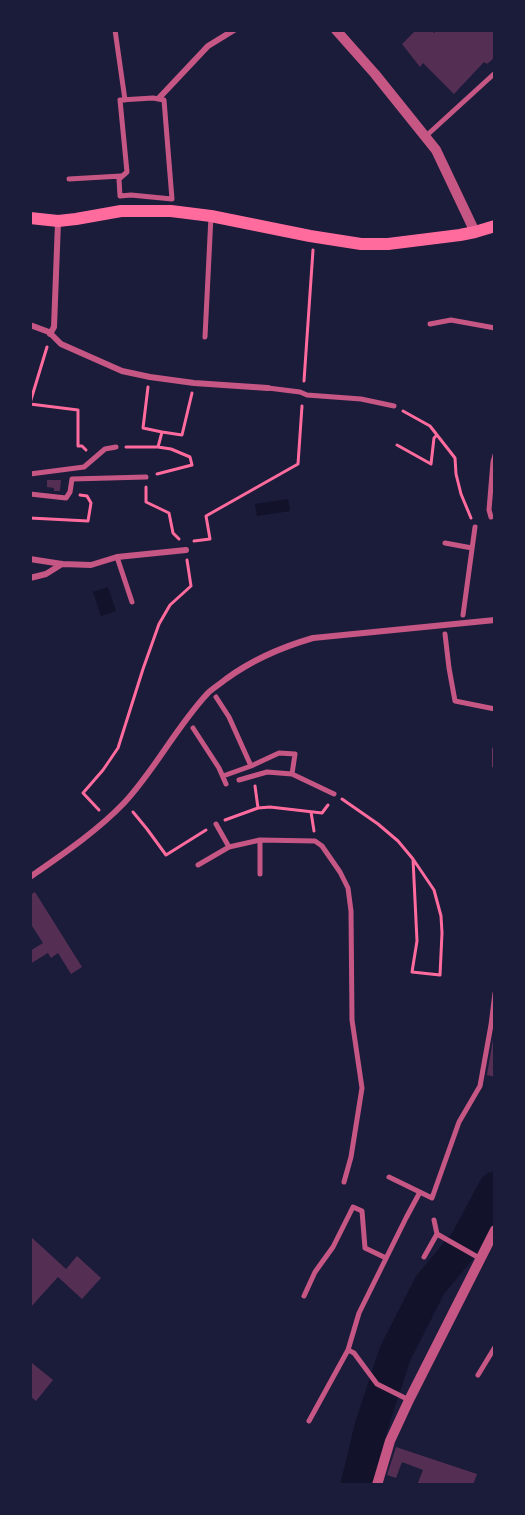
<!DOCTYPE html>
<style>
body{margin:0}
#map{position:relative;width:525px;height:1515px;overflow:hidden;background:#1b1b3a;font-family:Roboto,sans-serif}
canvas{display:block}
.frame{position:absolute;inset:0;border:32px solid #1b1b3a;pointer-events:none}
</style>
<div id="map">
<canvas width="525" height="1515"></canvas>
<div class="frame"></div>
</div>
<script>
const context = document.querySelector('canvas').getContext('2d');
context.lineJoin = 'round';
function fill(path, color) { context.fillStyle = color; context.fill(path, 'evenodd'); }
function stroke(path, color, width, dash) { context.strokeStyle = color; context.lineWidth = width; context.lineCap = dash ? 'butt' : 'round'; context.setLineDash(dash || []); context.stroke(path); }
fill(new Path2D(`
 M288,499L290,511L257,516L255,504Z
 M108,587L116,611L101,616L93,592Z`), '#12122b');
stroke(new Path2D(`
 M357,1485L371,1427L395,1354L430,1285L466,1242L495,1188`), '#12122b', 33);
fill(new Path2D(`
 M416,30H431L434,33L437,30H495V57L487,64L484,62L454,94L423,63L420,67L402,44Z
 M47,480H61L60,491H54V488L47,487Z
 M35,892L82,967L71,974L58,953L51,958L48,953L30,964V951L43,943L30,923V895Z
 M494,1033H495V1077L487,1075Z
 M30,1236L66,1269L77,1256L101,1278L82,1299L58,1277L30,1308Z
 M32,1363L53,1380L36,1401L30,1396V1366Z
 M396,1447L477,1474L473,1485H417L423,1470L402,1462L396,1478L387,1475Z`), '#542f53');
stroke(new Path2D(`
 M304,381L313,250
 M148,387L143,428L162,432L158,447
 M30,403L47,347
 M30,404L78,410V446H82L86,450
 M403,411L430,426L455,458L456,474L461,494L471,518
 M162,432L182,435L192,393
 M397,445L431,464L434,438L437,435
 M126,447H158L171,449L190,457L192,465L157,474
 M146,487V502L169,513L173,533L179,539
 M30,518L88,521L91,503L87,496L80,495
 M194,541L210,539L206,516L298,464L302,406
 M255,786L258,808
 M342,799L378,824L398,841L413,859L417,941L412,972L440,975L442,933L441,916L434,890L413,859
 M99,810L83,793L103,770L118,748L143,669L159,624L170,605L191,586L187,560
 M133,812L147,829L166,855L206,830
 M311,812L314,831
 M225,820L258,808L270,807L322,813L328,805`), '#ff6b9d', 3);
stroke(new Path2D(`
 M115,30L125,100
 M153,98L164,100L172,199L131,195L120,196L119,179L127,172L120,100Z
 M426,136L495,73
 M69,179L121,176
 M430,324L451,320L495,328
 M205,337L211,216
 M268,388L300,392L307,395L361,399L394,406
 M30,474L84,467L105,449L116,447
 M30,494L66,498L70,492L72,479L146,477
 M491,517L489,510L493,462L495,455
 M445,543L472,548
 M117,557L132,602
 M463,615L475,527
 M445,634L449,668L455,701L495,709
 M216,697L229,717L251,766L279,753L295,754L292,774L334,794
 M193,728L219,768L226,784
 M495,749V766
 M223,776L251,766
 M239,780L267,772L292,774
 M216,824L229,847
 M260,840V874
 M198,865L229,847L260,840L315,841L322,846L340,872L348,888L351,911L352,1020L362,1088L351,1157L344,1182
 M389,1177L432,1198L459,1122L480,1086L491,1025L495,993
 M434,1220L437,1234L481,1259
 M424,1257L437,1234
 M304,1296L315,1272L333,1247L353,1207L362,1211L365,1248L386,1258
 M348,1350L354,1353L377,1384L409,1400
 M478,1375L495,1347
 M309,1421L348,1350L359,1313L406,1218L420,1192`), '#c65784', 5);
stroke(new Path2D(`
 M159,98L208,46L234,30
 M30,325L49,332L61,344L122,371L150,377L194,383L268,388
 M50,334L54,327L58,222
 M30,559L62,564L91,565L117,557L186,550
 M30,578L46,574L62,564
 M30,877C63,854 96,832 124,803C155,770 176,727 208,693C213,688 220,684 226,679C252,660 282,647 313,638L495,620`), '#c65784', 6);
stroke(new Path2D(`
 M336,30L375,74L436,150L475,232
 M377,1485L390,1441L409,1400L495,1230`), '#c65784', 10);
stroke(new Path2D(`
 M30,218L58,221L76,219L121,211H171L211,216L310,236L361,244H388L460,235L475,232L495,226`), '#ff6b9d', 12);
</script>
